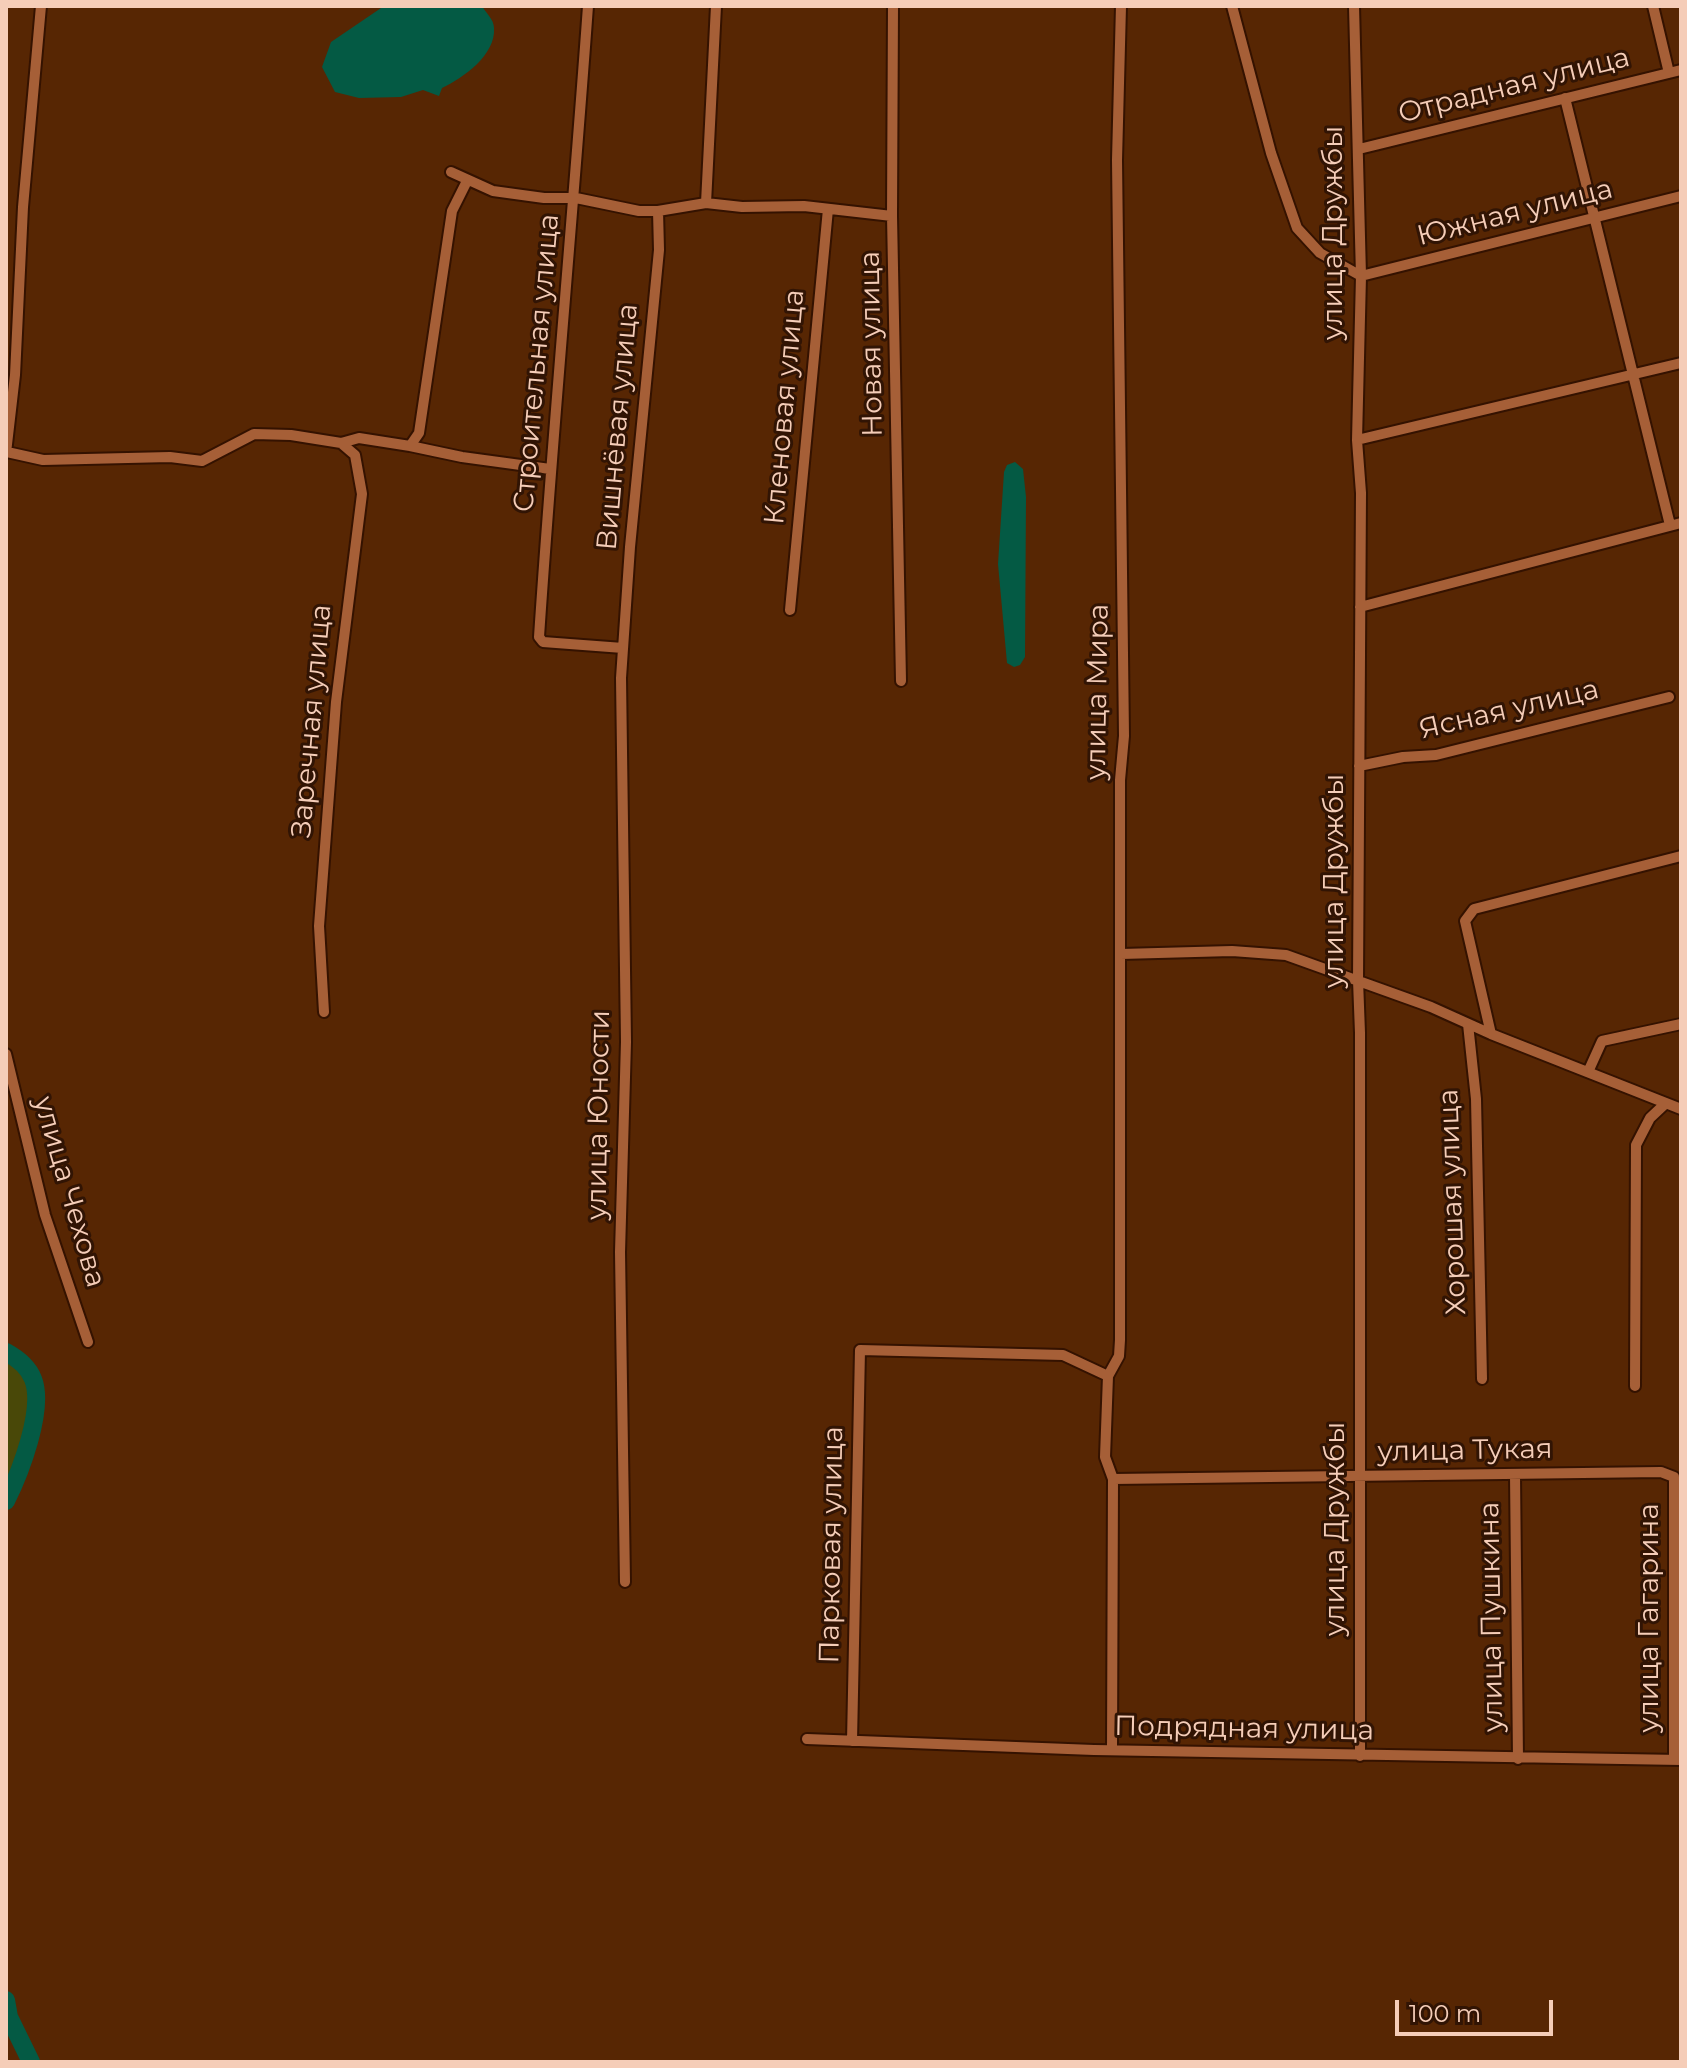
<!DOCTYPE html>
<meta charset="utf-8">
<style>
body{margin:0}
#map{position:relative;width:1687px;height:2068px;overflow:hidden;background:#572603;font-family:Montserrat,sans-serif}
canvas{display:block}
.frame{position:absolute;inset:0;border:8px solid #f5cdb8;pointer-events:none}
.scale{position:absolute;left:1395px;top:2000px;width:158px;height:36px;box-sizing:border-box;border:4px solid #f5cdb8;border-top:0;padding-left:10px;font-size:24px;line-height:28px;white-space:nowrap;color:#f5cdb8;-webkit-text-stroke:6px #311404;paint-order:stroke}
</style>
<div id="map">
<canvas width="1687" height="2068"></canvas>
<div class="frame"></div>
<div class="scale">100 m</div>
</div>
<script>
const context = document.querySelector('canvas').getContext('2d');
context.lineJoin = 'round';
function fill(path, color) { context.fillStyle = color; context.fill(path, 'evenodd'); }
function stroke(path, color, width, dash) { context.strokeStyle = color; context.lineWidth = width; context.lineCap = dash ? 'butt' : 'round'; context.setLineDash(dash || []); context.stroke(path); }
function write(font, color, halo, rows, align = 'center') {
  context.font = font + ' Montserrat,sans-serif'; context.lineWidth = 6; context.setLineDash([]); context.textBaseline = 'middle'; context.strokeStyle = halo; context.fillStyle = color; for (const [text, x, y, turn = 0] of rows) {
    context.save(); context.translate(x, y); context.rotate((+turn || 0) * Math.PI / 180); context.textAlign = isNaN(turn) ? turn : align; if (halo) context.strokeText(text, 0, 0); context.fillText(text, 0, 0); context.restore();
  }
}
fill(new Path2D(`
 M6,1350C11,1353 18,1356 21,1361C43,1391 22,1470 6,1501Z`), '#494808');
fill(new Path2D(`
 M384,6H482C485,12 494,19 494,28C496,55 463,78 442,88L439,96L423,90L401,97L359,98L335,92L322,67L331,42Z
 M1015,462L1023,469L1026,497L1025,657L1020,665L1014,667L1007,663L998,564L1004,472L1007,465Z`), '#045a44');
stroke(new Path2D(`
 M6,1352C17,1358 28,1366 33,1379C45,1409 20,1473 6,1501
 M6,2000L9,2017L31,2062`), '#045a44', 18);
const minor = new Path2D(`
 M588,6C573,216 553,426 539,637L543,642L623,648
 M893,6L892,216L901,681
 M1232,6L1271,153L1297,228L1320,253L1361,276L1681,196
 M1354,6L1361,276L1357,440L1361,493L1358,980L1360,1033V1756
 M1653,6L1669,73
 M1565,98L1670,525
 M1359,149L1681,70
 M451,172L493,191L544,198H576L639,211H658L706,203L742,207L804,206L892,216
 M706,203L716,6
 M1357,440L1681,363
 M341,443L359,438L410,446L419,433L452,211L467,181
 M410,446L462,457L550,469
 M7,452L43,460L170,457L202,461L254,434L291,435L341,443L355,455L362,494L336,702L319,926L324,1012
 M6,453L15,375L23,207L41,6
 M1360,607L1681,523
 M790,610L828,209
 M1359,766L1403,757L1436,755L1669,697
 M1121,954L1232,951L1286,955L1431,1007L1491,1034L1681,1109
 M1468,1024L1476,1099L1482,1379
 M1491,1034L1465,921L1474,909L1681,856
 M6,1054L45,1215L88,1342
 M1588,1072L1602,1041L1681,1024
 M1635,1386L1636,1145L1650,1118L1666,1103
 M1515,1475L1518,1759
 M1113,1479L1661,1472L1674,1477V1760
 M625,1582L620,1252L626,1042L621,678L630,547L659,250L658,211
 M807,1739L1094,1750L1681,1760
 M852,1741L860,1350L1063,1355L1108,1376
 M1112,1750L1113,1479L1105,1457L1108,1376L1119,1356L1120,1340V780L1124,736L1117,160L1121,6`);
stroke(minor, '#341200', 14);
stroke(minor, '#a65f37', 10);
write('28px', '#f5cdb8', '#311404', [
 ["Отрадная улица",1514,86,-14],
 ["Южная улица",1515,213,-14],
 ["улица Дружбы",1334,233,-90],
 ["Новая улица",872,344,-91],
 ["Строительная улица",537,363,-85],
 ["Кленовая улица",785,407,-85],
 ["Вишнёвая улица",618,427,-85],
 ["улица Мира",1098,692,-89],
 ["Ясная улица",1509,710,-13],
 ["Заречная улица",312,721,-85],
 ["улица Дружбы",1335,881,-90],
 ["улица Юности",599,1115,-89],
 ["улица Чехова",69,1192,74],
 ["Хорошая улица",1453,1202,-92],
 ["улица Тукая",1465,1451,-1],
 ["улица Дружбы",1336,1529,-90],
 ["Парковая улица",832,1545,-89],
 ["улица Пушкина",1492,1617,-91],
 ["улица Гагарина",1650,1618,-90],
 ["Подрядная улица",1244,1729,1]
]);
</script>
